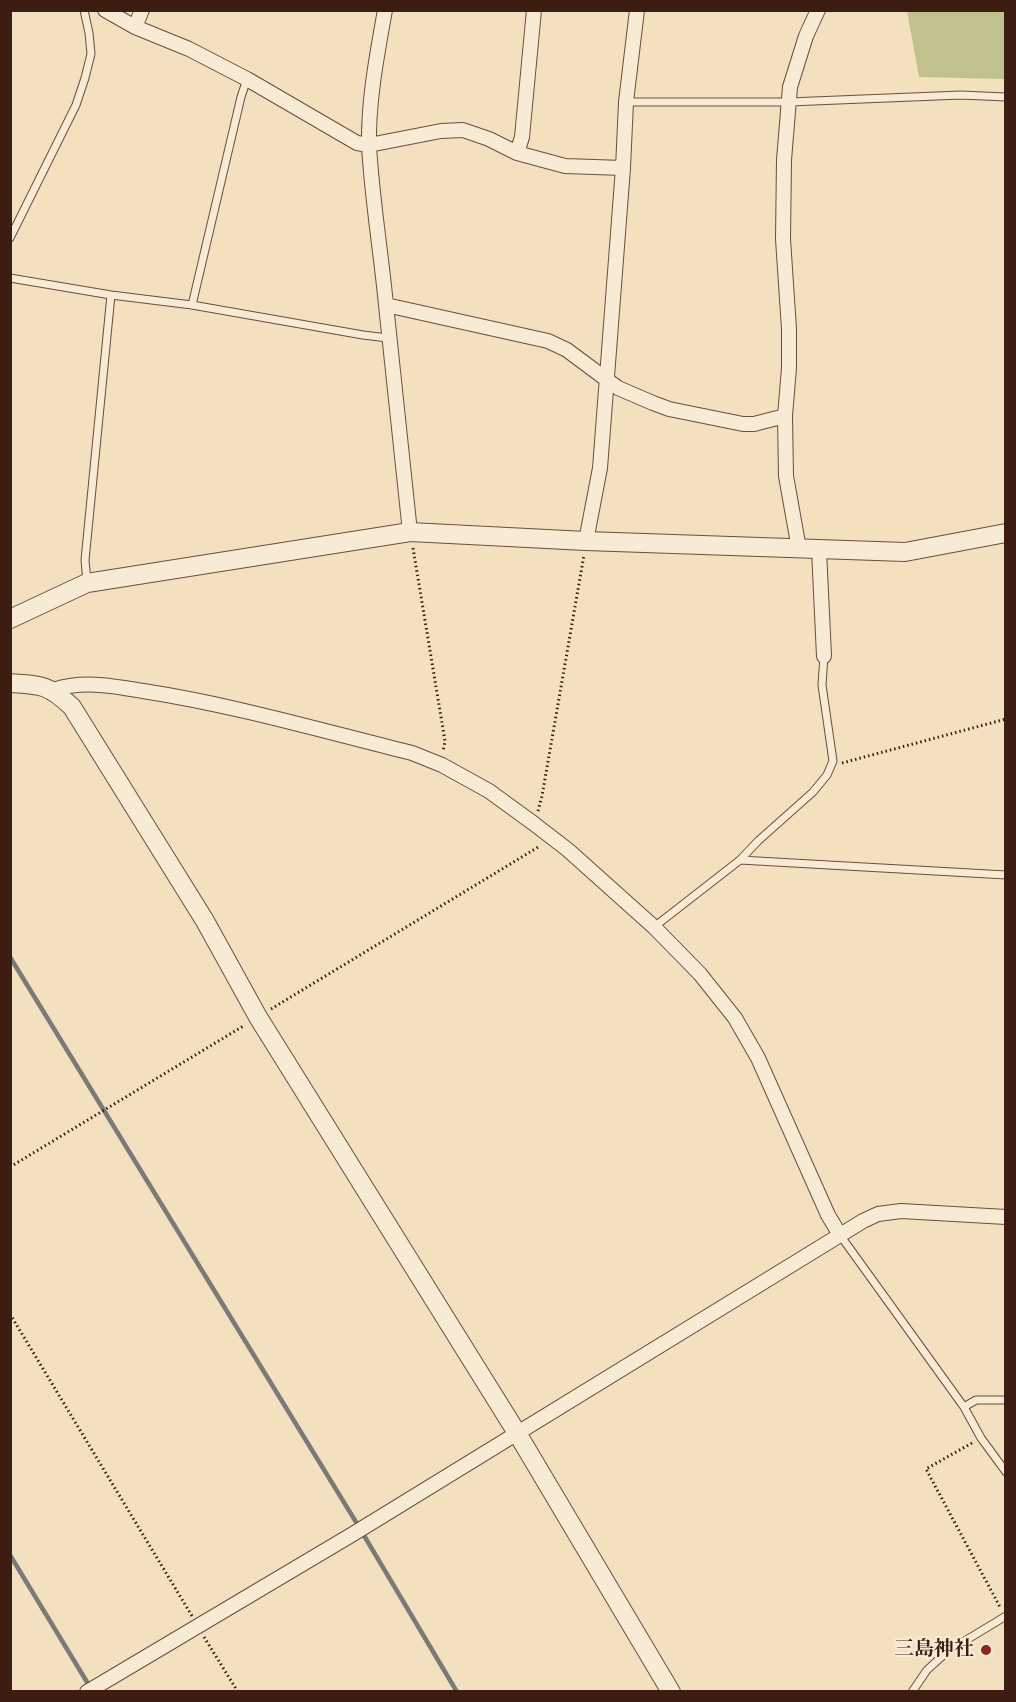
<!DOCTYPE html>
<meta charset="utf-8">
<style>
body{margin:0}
#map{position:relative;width:1016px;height:1702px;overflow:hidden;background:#f3e0be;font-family:"Libre Bodoni",serif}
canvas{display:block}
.frame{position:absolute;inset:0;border:12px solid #3d1d11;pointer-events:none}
</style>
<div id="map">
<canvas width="1016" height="1702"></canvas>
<div class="frame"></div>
</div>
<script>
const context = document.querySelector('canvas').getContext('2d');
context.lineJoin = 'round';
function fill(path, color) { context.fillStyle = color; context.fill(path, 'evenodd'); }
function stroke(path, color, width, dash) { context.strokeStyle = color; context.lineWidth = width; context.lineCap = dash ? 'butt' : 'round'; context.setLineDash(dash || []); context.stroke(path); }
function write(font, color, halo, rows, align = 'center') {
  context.font = font + ' "Libre Bodoni","Noto Serif JP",serif'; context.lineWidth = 4.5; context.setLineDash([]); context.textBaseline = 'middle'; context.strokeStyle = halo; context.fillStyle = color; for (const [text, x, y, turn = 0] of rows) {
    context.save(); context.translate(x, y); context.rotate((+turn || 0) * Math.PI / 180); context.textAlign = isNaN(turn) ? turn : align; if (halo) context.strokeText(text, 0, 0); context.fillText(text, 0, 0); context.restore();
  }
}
fill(new Path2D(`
 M907,11H1005V79L919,77Z`), '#c1c18d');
stroke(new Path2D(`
 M10,957L356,1522L457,1692
 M10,1555L90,1687`), '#787b78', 4.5);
const service = new Path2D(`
 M626,102H789L961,95L1006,97
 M10,238L76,105L85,78L91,54L89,33L84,10
 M10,278L111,295L192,305L363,335L388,338
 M192,305L241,97L247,79
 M87,582L85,560L111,295
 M740,860L1006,875
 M654,927L740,860L758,841L813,792L827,775L833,761L822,685L824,656
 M840,1235L964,1407L981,1438L1006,1472
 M964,1407L976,1400H1006
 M912,1692L927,1670L948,1651L1006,1616`);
const minor = new Path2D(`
 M105,10L135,27L189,49L247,79L357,143L369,145L441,131L463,130L489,139L517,153L565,166L623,168
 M385,10C377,55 368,101 369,146C372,199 381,252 386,305C394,380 402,456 410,532
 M135,27L142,10
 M517,153L522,137L534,10
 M386,305L548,341L567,350L618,388L653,403L669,409L743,424H754L785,416
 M586,541L600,468L623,168L626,102L637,10
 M799,549L786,476L785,416L789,368V329L783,239L784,160L790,87L806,36L818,10
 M819,550L824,656
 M53,690C83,680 113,686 143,691C234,705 323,731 412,753L442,765L489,791L533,823L568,850L654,927L700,974L735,1018L758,1058L828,1215L840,1235
 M87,1692L353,1534L863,1221L878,1214L901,1211L1006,1217`);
const tertiary = new Path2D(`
 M10,619L87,583L410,532L586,541L905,552L1006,533
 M10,683C42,685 49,685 72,707L205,921L258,1017L517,1433L671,1692`);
stroke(service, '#6a4e3c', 9);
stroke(minor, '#6a4e3c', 16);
stroke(tertiary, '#6a4e3c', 20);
stroke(new Path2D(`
 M413,548L445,741L443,752
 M842,763L1006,719
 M538,811L542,796L584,555
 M271,1009L540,846
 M10,1167L245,1025
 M10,1314L192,1616
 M972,1443L926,1469L1000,1607
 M204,1637L238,1692`), '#3d1d11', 3, [1.5, 3]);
stroke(service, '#f7ebd5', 7);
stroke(minor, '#f7ebd5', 14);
stroke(tertiary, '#f7ebd5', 18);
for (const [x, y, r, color] of [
 [986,1650,6,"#8f2418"]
]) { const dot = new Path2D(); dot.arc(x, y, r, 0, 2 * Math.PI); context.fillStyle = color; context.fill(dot); stroke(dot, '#f7ebd5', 2); }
write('bold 20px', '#3d1d11', '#f7ebd5', [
 ["三島神社",974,1650]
], 'right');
</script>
